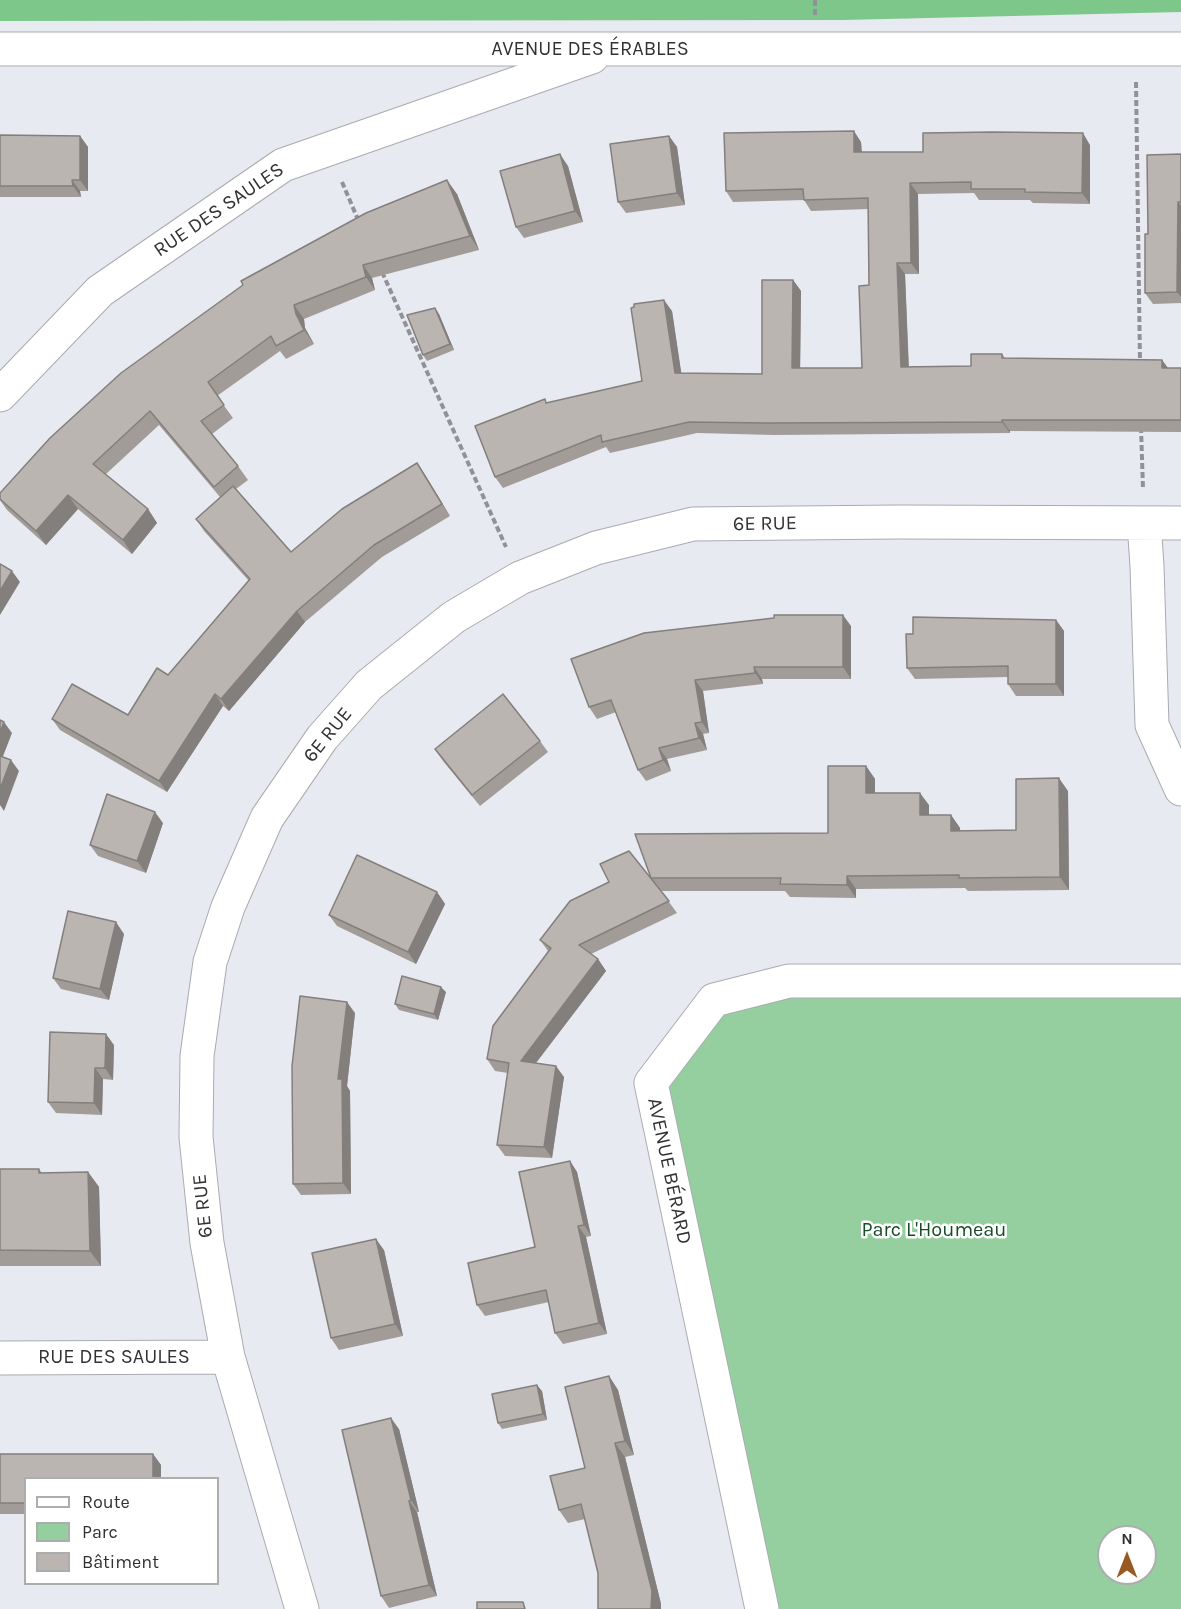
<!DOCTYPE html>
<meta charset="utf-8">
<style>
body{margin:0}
#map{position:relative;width:1181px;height:1609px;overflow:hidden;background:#e8eaf1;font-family:Karla,sans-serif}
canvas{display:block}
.legend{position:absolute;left:24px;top:1477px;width:195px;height:108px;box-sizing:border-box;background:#fff;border:2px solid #acadad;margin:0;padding:8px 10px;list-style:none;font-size:18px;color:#303133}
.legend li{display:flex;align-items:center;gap:12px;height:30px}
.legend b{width:30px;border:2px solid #acadad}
.north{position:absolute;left:1097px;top:1525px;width:60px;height:60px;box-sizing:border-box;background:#fff;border:2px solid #acadad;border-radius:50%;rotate:0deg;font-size:16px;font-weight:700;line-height:24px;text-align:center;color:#303133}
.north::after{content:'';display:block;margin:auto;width:21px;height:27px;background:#995923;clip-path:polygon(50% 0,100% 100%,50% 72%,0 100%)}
</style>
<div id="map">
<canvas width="1181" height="1609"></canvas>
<ul class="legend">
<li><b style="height:8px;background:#fff"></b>Route</li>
<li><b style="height:16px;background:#96cf9f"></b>Parc</li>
<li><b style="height:16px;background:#bbb5b1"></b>Bâtiment</li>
</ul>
<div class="north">N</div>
</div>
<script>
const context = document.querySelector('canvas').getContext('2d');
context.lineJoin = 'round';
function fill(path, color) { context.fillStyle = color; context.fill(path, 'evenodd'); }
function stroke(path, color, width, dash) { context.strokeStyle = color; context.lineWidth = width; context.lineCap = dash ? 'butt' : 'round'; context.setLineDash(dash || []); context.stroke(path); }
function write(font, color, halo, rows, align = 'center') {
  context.font = font + ' Karla,sans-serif'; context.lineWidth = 5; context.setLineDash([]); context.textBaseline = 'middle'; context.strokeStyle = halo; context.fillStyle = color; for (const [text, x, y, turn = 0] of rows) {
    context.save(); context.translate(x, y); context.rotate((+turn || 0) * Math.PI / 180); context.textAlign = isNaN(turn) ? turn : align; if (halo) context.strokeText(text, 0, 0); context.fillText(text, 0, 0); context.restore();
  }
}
fill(new Path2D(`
 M1181,981V1609H762L651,1083L714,1000ZM1109,1537H1145V1573H1109Z`), '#96cf9f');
fill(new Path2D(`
 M0,0H1181V12L844,20L0,21Z`), '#7ec78b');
const minor = new Path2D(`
 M0,49H1181
 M0,395L100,291L283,165L592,57
 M1144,523L1147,566L1152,725L1181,789
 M0,1358L228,1357
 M302,1609L228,1357L207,1243L196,1137L197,1056L210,962L228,907L267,818L322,738L369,685L454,617L520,578L596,548L693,524L898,522L1181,523
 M762,1609L651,1083L714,1000L789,981H1181`);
stroke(minor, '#a9abb1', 35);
stroke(new Path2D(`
 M815,0V15
 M1136,82L1140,363
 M342,182L359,222
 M382,272L506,547
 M1141,427L1143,489`), '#919297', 4, [6, 3]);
stroke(minor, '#fff', 33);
fill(new Path2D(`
 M0,135L80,136L88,147V191H80L81,197H0Z
 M669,136L677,147L685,205L626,213L618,202Z
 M861,142L862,152H923L1090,145V204L1033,203L1030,200H979L974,193L918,194L919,274H905L909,367L971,366L1002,354L1005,358L1162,360L1168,368H1181V432L1010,431V433L774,435L697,433L610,453L606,447L503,488L495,477L547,403L642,381L672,311L681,373L762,374L793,280L801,291L800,368H862L869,285L868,209L811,211L804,200L733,202L726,191Z
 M1181,154V303L1153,304L1145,293L1148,234Z
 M568,166L583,222L524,238L516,227Z
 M457,194L479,250L372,278L375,290L304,319L305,328L314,344L286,359L280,351L217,396L233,418L212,434L238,466L248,480L236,489L291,552L417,463L425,475L450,516L382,557L305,622L229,711L223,706L167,792L60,730L52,719L128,715L168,675L249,581L204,531L196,519L220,497L159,425L106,474L148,509L157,523L132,554L78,509L46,545L7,510L0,500V493Z
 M439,314L454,350L427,361L423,355Z
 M1056,620L1064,631V696H1016L1008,684V677L915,679L907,668L913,634Z
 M851,626V679H762L763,684L703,691L709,733L703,734L707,750L667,759L671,771L646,781L638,770L616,712L597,719L589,707L571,659Z
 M540,741L548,752L480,806L443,761L435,749Z
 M866,766L875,779V793L929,805V815H951L960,828V831L1016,830L1068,791L1069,890L968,891L965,888L856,889V898L790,897L785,891H661L677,913L591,954L598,959L606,971L536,1063L564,1077L552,1158L505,1156L497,1145L508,1073L495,1071L487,1059L548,951L540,940L651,878L828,833Z
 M163,823L146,873L98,856L90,845Z
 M437,892L445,904L416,964L337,926L329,915Z
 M124,934L109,1000L61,989L53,978Z
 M446,992L438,1020L399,1010L395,1004Z
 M355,1013L347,1086L350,1091L351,1194L301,1195L293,1184Z
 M114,1045L113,1080L103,1079L102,1115L56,1113L48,1102Z
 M570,1161L577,1172L591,1236L586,1237L607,1334L563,1344L555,1333L549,1302L485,1316L477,1305L535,1247Z
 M0,1169H39L42,1173L88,1172L99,1187L101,1266H0Z
 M384,1250L403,1336L339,1350L331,1338Z
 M609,1376L618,1390L634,1455L625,1457L661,1604V1609H598V1573L585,1519L568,1523L559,1510L585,1468Z
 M542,1391L547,1420L502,1429L498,1423Z
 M399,1429L419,1512H417L437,1596L389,1608L381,1596Z
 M0,1454H153L161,1465L26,1479V1514H0Z`), '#a19c98');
fill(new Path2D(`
 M854,131L861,142L862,163L854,152Z
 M1083,133L1090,145V204L1082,193Z
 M80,136L88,147V191L80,180Z
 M669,136L677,147L685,205L677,193Z
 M560,154L568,166L583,222L575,211Z
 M72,180L80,191L81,197L73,186Z
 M447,180L457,194L479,250L470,236Z
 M910,183L918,194L919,274L911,263Z
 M1178,202L1181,205V297L1177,292Z
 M897,263L905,274L909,378L901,367Z
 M363,265L372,278L375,290L366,277Z
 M793,280L801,291L800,380L792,368Z
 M664,300L672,311L683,384L675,373Z
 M294,305L304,319L305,328L314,344L304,330L296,314Z
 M435,308L439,314L454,350L450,344Z
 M1162,360L1170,371L1162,368Z
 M1002,420L1010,431V433L1002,422Z
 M417,463L425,475L450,516L442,504Z
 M68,495L78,509L46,545L36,531Z
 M148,509L157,523L132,554L123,540Z
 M12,571L20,582L0,615V591Z
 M297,611L305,622L229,711L221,699Z
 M843,615L851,626V679L843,667Z
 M1056,620L1064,631V696L1056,684Z
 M754,667L762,679L763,684L755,673Z
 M695,680L703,691L709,733L702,722Z
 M215,694L223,706L167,792L159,781Z
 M4,722L12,733L0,764V733Z
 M695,723L703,734L707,750L699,738Z
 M659,748L667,759L671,771L663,760Z
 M11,760L19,771L4,811L0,805V789Z
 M866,766L875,779V805L866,793Z
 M1059,778L1068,791L1069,890L1060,877Z
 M920,793L929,805V828L920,815Z
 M155,812L163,823L146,873L137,861Z
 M951,815L960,828L961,844L951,831Z
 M847,876L856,889V898L847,885Z
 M437,892L445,904L416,964L408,952Z
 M116,922L124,934L109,1000L100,989Z
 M598,959L606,971L529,1072L521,1061Z
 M441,987L446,992L438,1020L434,1014Z
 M347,1002L355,1013L347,1086L350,1091L351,1194L343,1183L338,1079Z
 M106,1034L114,1045L113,1080L105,1068Z
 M556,1066L564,1077L552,1158L544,1147Z
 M95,1068L103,1079L102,1115L94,1103Z
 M570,1161L577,1172L591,1236L584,1225Z
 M88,1172L99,1187L101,1266L90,1251Z
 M578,1226L586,1237L607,1334L599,1323Z
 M376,1239L384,1250L403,1336L395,1324Z
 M609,1376L618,1390L634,1455L625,1441Z
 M537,1385L542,1391L547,1420L543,1414Z
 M391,1418L399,1429L419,1512L411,1500Z
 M615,1443L625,1457L661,1604V1609H651Z
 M153,1454L161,1465V1479H153Z
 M409,1501L417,1512L437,1596L429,1585Z`), '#837f7c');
const building = new Path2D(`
 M854,131V152H923V133L993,132L1083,133L1082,193L1025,192V189H971V182L910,183L911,263H897L901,367L971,366V354H1002V358L1162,360V368H1181V420H1002V422L767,423L689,422L602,442L601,435L495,477L475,426L545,399L546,403L642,381L631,308L634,307V304L664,300L675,373L762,374V280H793L792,368H862L859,286L869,285L868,198L804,200L803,189L726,191L724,133Z
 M0,135L80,136V180H72L73,186H0Z
 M669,136L677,193L618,202L610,144Z
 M560,154L575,211L516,227L500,171Z
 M1181,154V202H1178L1177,292L1145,293V234H1148L1147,155Z
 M447,180L470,236L363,265L366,277L294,305L296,314L304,330L276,346L271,336L208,382L224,405L201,421L238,466L214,487L150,411L93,464L148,509L123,540L68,495L36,531L0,499V493L50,438L121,373L243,285L241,281L366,213Z
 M435,308L450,344L423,355L407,315Z
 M417,463L442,504L374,545L297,611L221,699L215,694L159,781L52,719L72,684L128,715L157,668L168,675L250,579L196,519L233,486L291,552L342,509Z
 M0,564L12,571L0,591Z
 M774,615H843V667H754L755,673L695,680L702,722L695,723L699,738L659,748L663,760L638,770L611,700L589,707L571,659L644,633L774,618Z
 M913,617L1056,620V684H1008V666L907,668L906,634H913Z
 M503,694L540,741L472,795L435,749Z
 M0,720L4,722L0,733Z
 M0,756L11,760L0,789Z
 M828,766H866V793H920V815H951V831L1016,830V779L1059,778L1060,877L959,878V875L847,876V885L780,884L781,878H651L635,834L828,833Z
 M107,794L155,812L137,861L90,845Z
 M629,851L669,901L579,945L598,959L521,1061L556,1066L544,1147L497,1145L509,1063L487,1059L493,1026L551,948L540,940L570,901L609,882L600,864Z
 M357,855L437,892L408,952L329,915Z
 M68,911L116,922L100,989L53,978Z
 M402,976L441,987L434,1014L395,1004Z
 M300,996L347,1002L338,1079H342L343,1183L293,1184L292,1066Z
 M50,1032L106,1034L105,1068H95L94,1103L48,1102Z
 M570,1161L584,1225L578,1226L599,1323L555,1333L546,1290L477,1305L468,1263L535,1247L519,1172Z
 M0,1169H39V1173L88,1172L90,1251L0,1250Z
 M376,1239L395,1324L331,1338L312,1253Z
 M609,1376L625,1441L615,1443L652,1591L651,1609H598V1573L581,1504L559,1510L550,1476L585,1468L565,1387Z
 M537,1385L543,1414L498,1423L492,1394Z
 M391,1418L411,1500L409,1501L429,1585L381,1596L342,1430Z
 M0,1454H153V1479H26V1503H0Z
 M477,1602H523L525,1609H477Z`);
fill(building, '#bbb5b1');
stroke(building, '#837f7c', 1.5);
write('20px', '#303133', '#fff', [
 ["AVENUE DES ÉRABLES",590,49],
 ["RUE DES SAULES",219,210,-34],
 ["6E RUE",765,524,-1],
 ["6E RUE",328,735,-51],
 ["AVENUE BÉRARD",669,1171,78],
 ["6E RUE",203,1206,-96],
 ["RUE DES SAULES",114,1357]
]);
write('20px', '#184c25', '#fff', [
 ["Parc L'Houmeau",934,1230]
]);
</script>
